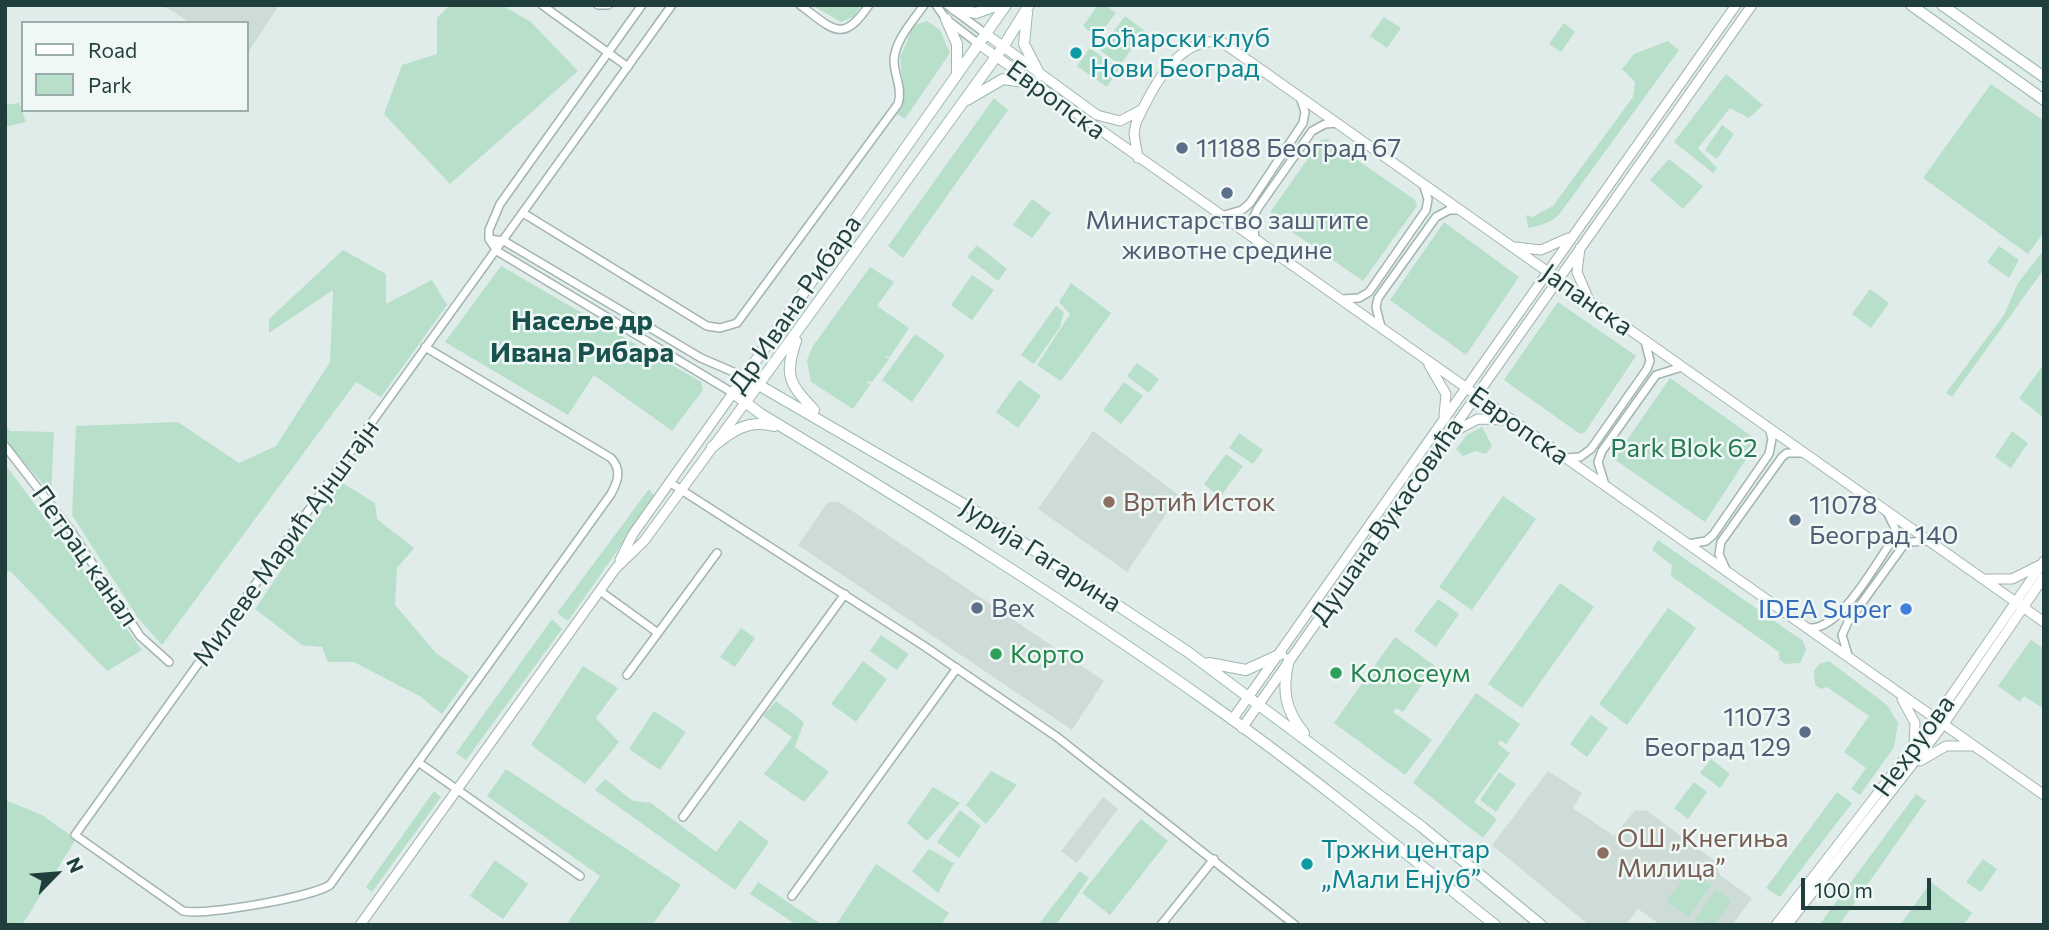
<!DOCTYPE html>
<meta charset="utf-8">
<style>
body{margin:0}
#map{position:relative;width:2049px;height:930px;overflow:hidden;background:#e0ece9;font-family:Commissioner,sans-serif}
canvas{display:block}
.frame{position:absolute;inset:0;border:7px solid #1f3e3c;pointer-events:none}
.legend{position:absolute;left:21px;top:21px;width:228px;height:91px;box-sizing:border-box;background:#f0f8f6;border:2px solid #9caeac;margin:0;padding:9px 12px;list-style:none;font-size:21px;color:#1f3e3c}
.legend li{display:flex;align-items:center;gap:14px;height:35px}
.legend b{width:35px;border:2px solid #9caeac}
.north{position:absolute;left:21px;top:839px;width:70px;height:70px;-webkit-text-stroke:5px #f0f8f6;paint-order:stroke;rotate:65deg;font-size:19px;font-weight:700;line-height:28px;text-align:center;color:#1f3e3c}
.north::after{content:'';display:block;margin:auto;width:24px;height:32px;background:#1f3e3c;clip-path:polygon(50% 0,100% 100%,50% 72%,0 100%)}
.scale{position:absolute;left:1801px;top:878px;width:130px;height:32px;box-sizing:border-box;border:4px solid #1f3e3c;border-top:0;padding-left:9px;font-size:21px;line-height:24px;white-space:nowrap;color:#1f3e3c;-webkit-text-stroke:5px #f0f8f6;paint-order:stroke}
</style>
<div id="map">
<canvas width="2049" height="930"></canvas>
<div class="frame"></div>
<ul class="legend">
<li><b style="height:9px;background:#fff"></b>Road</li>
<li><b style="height:19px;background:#b7dfca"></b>Park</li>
</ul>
<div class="north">N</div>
<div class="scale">100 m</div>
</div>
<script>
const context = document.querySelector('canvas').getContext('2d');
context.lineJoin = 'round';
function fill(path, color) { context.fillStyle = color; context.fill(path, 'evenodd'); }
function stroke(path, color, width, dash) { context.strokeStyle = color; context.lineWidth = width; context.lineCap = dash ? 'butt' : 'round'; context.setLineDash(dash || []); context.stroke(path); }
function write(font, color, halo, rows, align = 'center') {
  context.font = font + ' Commissioner,sans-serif'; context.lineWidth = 5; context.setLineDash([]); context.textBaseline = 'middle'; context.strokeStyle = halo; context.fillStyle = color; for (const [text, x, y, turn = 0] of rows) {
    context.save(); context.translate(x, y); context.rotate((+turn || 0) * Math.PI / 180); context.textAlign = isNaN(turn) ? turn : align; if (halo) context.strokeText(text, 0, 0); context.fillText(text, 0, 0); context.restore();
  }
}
fill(new Path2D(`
 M162,5H279L247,54V23H191Z
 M1093,431L1179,495L1127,572L1038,509Z
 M828,502H839L1104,681L1072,730L798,545Z
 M1548,771L1582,793L1573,808L1614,836L1635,810L1647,811L1715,861L1720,875L1752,898L1732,925H1661L1638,909L1626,925H1589L1492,845Z
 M1103,797L1118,809L1077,863L1061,851Z`), '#cedcd8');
fill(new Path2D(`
 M450,5H501L531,22L578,71L450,184L384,114L402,65L437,54V18Z
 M812,5H862L853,17L841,22Z
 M1098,5H1105L1116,13L1097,38L1083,26Z
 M1125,16L1145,31L1120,65L1100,50Z
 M1384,17L1401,28L1387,48L1370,36Z
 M927,21L940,30L950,53L905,119L897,114L904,94L900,58L913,26Z
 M1564,23L1575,32L1561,52L1549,44Z
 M1668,41L1679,50L1561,212C1553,223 1541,225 1528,228L1526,215L1532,217L1553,206L1633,97L1635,82L1622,69L1634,54Z
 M1090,48L1119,69L1107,87L1077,66Z
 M1726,74L1763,105L1749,118L1730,108L1698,148L1717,168L1713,173L1674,142Z
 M1991,84L2044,121V232L2028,254L1923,178Z
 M994,98L1008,110L903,258L888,246Z
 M19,103L26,122L5,127V105Z
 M1722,125L1734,134L1717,159L1705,150Z
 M1327,139L1415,200L1417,206L1363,281L1272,218L1271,211L1321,140Z
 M1669,159L1703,186L1683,209L1650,180Z
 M1032,199L1051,213L1032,238L1013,225Z
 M1444,222L1519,277L1466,355L1390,300Z
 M977,245L1007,269L998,281L967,257Z
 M1999,246L2019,260L2009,278L1987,262Z
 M343,250L386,274V304L432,280L447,305L381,397L356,382L162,645L138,618L72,515L76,426L178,422L239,463L276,446L330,362L333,290L269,333V319Z
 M2044,250V269L1952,397L1946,393L2004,315L2018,283Z
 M501,266L701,382L703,390L672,431L594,375L568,415L445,342Z
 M870,267L894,282L877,306L909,328L890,357L884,356L889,359L872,382L866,381L870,385L853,409L811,382L807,360L813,346Z
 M972,275L994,290L972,320L951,305Z
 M1071,283L1111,313L1061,381L1037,365L1070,314L1059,302Z
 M1870,289L1889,303L1871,328L1852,314Z
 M1558,302L1636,356L1585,432L1580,434L1504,380Z
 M1056,306L1064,312L1060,327L1034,364L1021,355Z
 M915,334L945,355L912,402L882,380Z
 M1137,363L1159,379L1149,393L1127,376Z
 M2044,364V418L2019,398Z
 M1670,378L1758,441L1705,522L1614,459Z
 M1019,380L1041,396L1018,428L996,412Z
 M1124,382L1143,396L1121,424L1103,410Z
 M5,424L10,431L54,432L51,494L5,440Z
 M1482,427L1492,446L1486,454L1475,451L1463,456L1456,449L1467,435Z
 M2012,431L2028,443L2011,468L1995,457Z
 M1239,433L1263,450L1253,464L1229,448Z
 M1226,454L1243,466L1220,497L1204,484Z
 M5,464L142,650L107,671L10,571L5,573Z
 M341,482L375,503L377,519L414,548L397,568L395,605L436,653L469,676L442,714L421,697L354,662H328L322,647L302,645L255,609Z
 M649,489L655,497L568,621L557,613Z
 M1503,496L1536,519L1472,610L1439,587Z
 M1658,540L1803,641L1806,650L1800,663L1785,664L1779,659V652L1671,576L1672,565L1652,550Z
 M1560,583L1594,607L1522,708L1488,684Z
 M1438,599L1459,614L1436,647L1414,631Z
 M1668,608L1696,628L1627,725L1599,704Z
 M552,619L562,629L466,760L456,753Z
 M741,628L755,638L735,667L720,657Z
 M881,635L909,654L897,670L870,651Z
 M1395,637L1435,666L1403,712L1396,708L1393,712L1432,740L1405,775L1334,723Z
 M2031,640L2044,649V709L2024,696L2020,702L1998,686Z
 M863,661L887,679L856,722L831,704Z
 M1829,661L1887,705L1898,723L1894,747L1860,795L1851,789L1866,768L1844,752L1869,716L1827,687L1821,689L1815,685L1814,671L1819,664Z
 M583,666L618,688L596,718L619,742L585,784L531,745Z
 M1476,693L1520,724L1506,744L1500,740L1498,744L1510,753L1474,802L1497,819L1483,838L1413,783Z
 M776,701L804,722L795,747L829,772L804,802L764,774L792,737L763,716Z
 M654,711L686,732L660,770L629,749Z
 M1591,715L1608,728L1587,757L1570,744Z
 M1711,759L1730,774L1720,788L1700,773Z
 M506,769L681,885L652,925H566L600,876L487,796Z
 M991,771L1017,785L986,824L966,805Z
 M1499,772L1516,784L1496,812L1480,800Z
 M605,779L633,801L651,803L716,852L740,820L769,842L735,890L595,790Z
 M1694,782L1707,792L1688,819L1674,808Z
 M933,787L960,803L927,841L907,823Z
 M434,791L441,797L372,892L366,887Z
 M1837,792L1852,803L1780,897L1766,888Z
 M1916,794L1926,801L1839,925L1820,924Z
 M5,800L42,815L76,839L22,925H5Z
 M960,810L981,826L959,858L937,842Z
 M1141,819L1168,841L1110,915L1082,893Z
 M929,849L954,863L938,893L912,871Z
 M1983,859L1997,869L1981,892L1966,882Z
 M495,860L528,884L503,919L470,896Z
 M876,864L949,913L941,925H836Z
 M1690,870L1711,885L1688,917L1667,902Z
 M1080,871L1089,878L1056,925H1038Z
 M758,882L822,925H797L750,894Z
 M1931,882L1972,913L1963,925H1900Z
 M1716,890L1731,901L1714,925H1702L1695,920Z`), '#b7dfca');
const minor = new Path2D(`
 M542,5L628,67
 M598,5H608
 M642,5L500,204L489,230V239L497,251L733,393
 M800,5C833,29 842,45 869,5
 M936,5L946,19L980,45
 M947,5L986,34
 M523,213L707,326L720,328L737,323L898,104C903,89 894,75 894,60C895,40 913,21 924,5
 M1221,216L1242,210L1250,203L1303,123L1305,112L1300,97
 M489,239L504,241L701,358L745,377
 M1255,240L1253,218L1258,208L1312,131L1325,124L1337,123
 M1342,299L1359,298L1369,292L1426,210L1428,199L1423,184
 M1381,327L1376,307L1378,298L1436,217L1449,210H1460
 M425,347L611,458C622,470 618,481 611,494L330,885C312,897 204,916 183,911L75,835C276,559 472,281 672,5
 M5,446L71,531L140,636L169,662
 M1565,458L1580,457L1591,449L1647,369L1650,361L1645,341
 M669,482L924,646L1057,737L1295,925
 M1605,485L1598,462L1602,451L1656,375L1682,367
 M1688,544L1706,541L1713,535L1769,454L1772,439L1769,428
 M1727,572L1719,554L1721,542L1782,457L1787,453H1804
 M600,591L658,633
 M1809,628C1840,631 1875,564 1892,541L1895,528L1887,512
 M1848,655L1842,635L1848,622L1903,546L1911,542L1928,541
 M627,675L717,553
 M418,762L580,876
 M683,817L845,594
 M792,896L957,668
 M1161,925L1214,859`);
const tertiary = new Path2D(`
 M986,34L1097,115L1120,121L1141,110
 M980,45L2044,795
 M1138,158L1134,134L1136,123C1151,90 1178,35 1222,42L2044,622
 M1515,247L1541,250L1568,238
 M1580,248L1577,272L1588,298
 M1429,365L1446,394L1444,416
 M1451,433L1478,419L1507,420
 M620,560L633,534L733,393
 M1987,579H2012L2040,565
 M1902,699L1915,723L1914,745
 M1232,720L1736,5
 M1242,728L1752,5
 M1920,761L1946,746H1972
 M360,925L616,568L644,541L745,403
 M1776,925L1935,719L2044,561
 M1787,925L1943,725L2044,577`);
const secondary = new Path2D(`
 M1006,5L733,393L761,414C915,507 1068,602 1215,707C1311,775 1403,851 1495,925
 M1911,5L2044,100
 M1942,5L2044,77
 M954,9L976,13L998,5
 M1027,13L1024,44L1040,75
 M946,19L957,44V75
 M967,100L1003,79L1031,83
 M796,341C784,376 789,383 814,410
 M745,377L972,509L1188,652L1422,827L1541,925
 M745,403L1003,47L1029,5
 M712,447C732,431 748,419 774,426
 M1289,659C1282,689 1284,709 1304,733
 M1209,663L1246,670L1281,654`);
stroke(minor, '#a2b4b2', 10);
stroke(tertiary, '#a2b4b2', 11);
stroke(secondary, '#9db9b4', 12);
stroke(minor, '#fff', 7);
stroke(tertiary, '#fff', 9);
stroke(secondary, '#fff', 10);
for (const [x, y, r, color] of [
 [1076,53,7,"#0f9aa8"],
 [1182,148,7,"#5c6f8a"],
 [1227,193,7,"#5c6f8a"],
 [1109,502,7,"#8d6e63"],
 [1795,520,7,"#5c6f8a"],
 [977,608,7,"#5c6f8a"],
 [1906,609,7,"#3f7fe0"],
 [996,654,7,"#2e9e5b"],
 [1336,673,7,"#2e9e5b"],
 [1805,732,7,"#5c6f8a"],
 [1603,853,7,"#8d6e63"],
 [1307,864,7,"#0f9aa8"]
]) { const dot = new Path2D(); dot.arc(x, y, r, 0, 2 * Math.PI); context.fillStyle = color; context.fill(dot); stroke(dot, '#f0f8f6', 2.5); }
write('26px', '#0d838f', '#f0f8f6', [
 ["Боћарски клуб",1090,38],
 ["Нови Београд",1090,68],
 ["Тржни центар",1321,849],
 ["„Мали Енјуб”",1321,879]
], 'left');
write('26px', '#1f3e3c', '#f0f8f6', [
 ["Европска",1056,100,36],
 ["Јапанска",1587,300,35],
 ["Др Ивана Рибара",795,304,-55],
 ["Европска",1519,426,35],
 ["Душана Вукасовића",1387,521,-55],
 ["Милеве Марић Ајнштајн",286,543,-54],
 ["Јурија Гагарина",1041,555,33],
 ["Петрац канал",85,556,55],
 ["Нехруова",1914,746,-54]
]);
write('26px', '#4e5e75', '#f0f8f6', [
 ["11188 Београд 67",1196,148],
 ["Министарство заштите",1227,220,"center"],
 ["животне средине",1227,250,"center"],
 ["11078",1809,505],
 ["Београд 140",1809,535],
 ["Bex",991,608],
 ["11073",1791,717,"right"],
 ["Београд 129",1791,747,"right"]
], 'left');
write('26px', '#267856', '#f0f8f6', [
 ["Park Blok 62",1684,448]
]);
write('26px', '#785e54', '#f0f8f6', [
 ["Вртић Исток",1123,502],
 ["ОШ „Кнегиња",1617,838],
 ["Милица”",1617,868]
], 'left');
write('26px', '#366cbe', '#f0f8f6', [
 ["IDEA Super",1892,609]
], 'right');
write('26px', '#27864d', '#f0f8f6', [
 ["Корто",1010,654],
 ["Колосеум",1350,673]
], 'left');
write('bold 28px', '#19514f', '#f0f8f6', [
 ["Насеље др",582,321],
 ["Ивана Рибара",582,353]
]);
</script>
